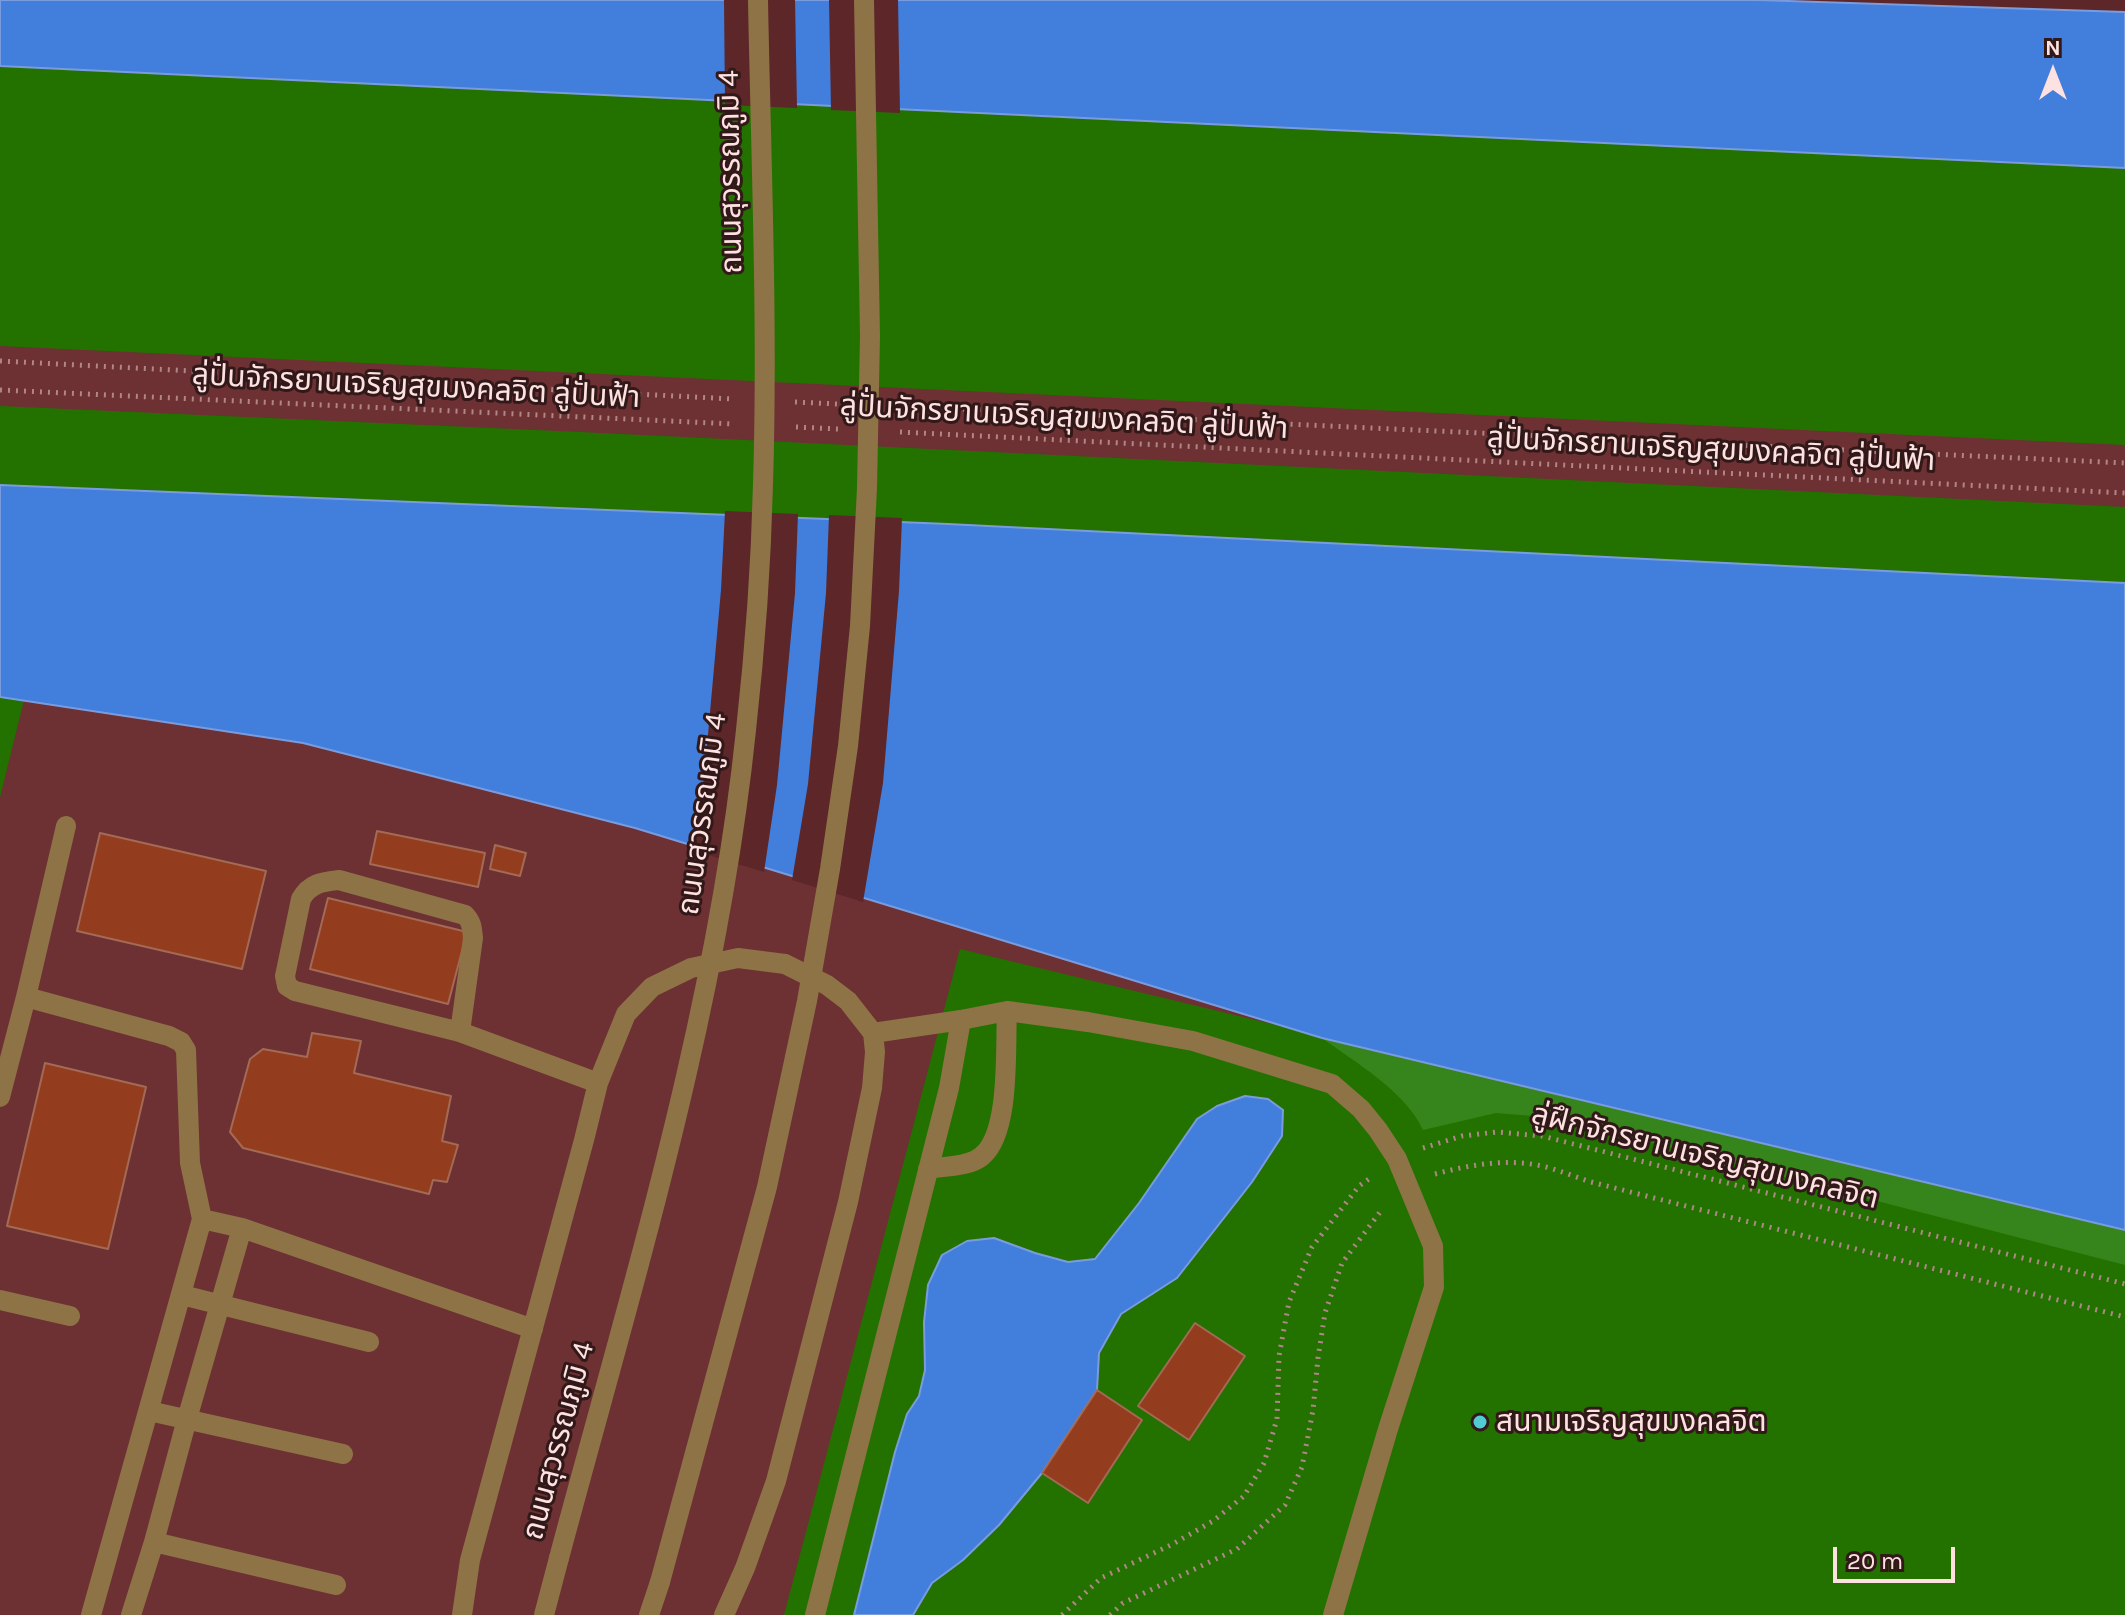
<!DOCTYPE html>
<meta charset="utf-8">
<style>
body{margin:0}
#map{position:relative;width:2125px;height:1615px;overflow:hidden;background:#5d2629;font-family:Karla,sans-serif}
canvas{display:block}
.north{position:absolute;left:2013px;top:32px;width:80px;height:80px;-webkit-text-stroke:6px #321919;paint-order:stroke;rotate:0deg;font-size:22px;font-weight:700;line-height:32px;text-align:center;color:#fee1e1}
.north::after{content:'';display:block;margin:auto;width:28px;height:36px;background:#fee1e1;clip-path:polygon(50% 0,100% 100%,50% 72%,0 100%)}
.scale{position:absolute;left:1833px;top:1547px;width:122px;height:36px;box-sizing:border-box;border:4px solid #fee1e1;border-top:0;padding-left:10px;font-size:24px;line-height:28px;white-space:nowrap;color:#fee1e1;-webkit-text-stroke:6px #321919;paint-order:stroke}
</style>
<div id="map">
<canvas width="2125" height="1615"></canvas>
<div class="north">N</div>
<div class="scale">20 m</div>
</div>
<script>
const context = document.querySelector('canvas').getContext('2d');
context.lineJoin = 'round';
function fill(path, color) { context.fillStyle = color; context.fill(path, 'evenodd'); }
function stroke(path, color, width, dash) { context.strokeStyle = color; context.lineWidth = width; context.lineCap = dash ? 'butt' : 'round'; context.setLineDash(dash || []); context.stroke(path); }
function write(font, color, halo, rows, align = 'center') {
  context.font = font + ' Karla,"Noto Sans Thai",sans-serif'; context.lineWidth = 6; context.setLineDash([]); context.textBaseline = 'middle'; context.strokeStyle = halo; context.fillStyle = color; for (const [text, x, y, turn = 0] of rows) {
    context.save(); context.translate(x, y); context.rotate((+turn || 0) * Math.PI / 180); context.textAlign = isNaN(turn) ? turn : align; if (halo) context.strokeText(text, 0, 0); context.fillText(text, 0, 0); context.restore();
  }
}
fill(new Path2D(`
 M0,177L2125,273V1615H0Z`), '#6d3033');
fill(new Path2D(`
 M0,66L2125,168V445L0,346Z
 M0,406L580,432L2125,507V583L948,524L0,485Z
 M0,697L24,700L0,797Z
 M960,949L2125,1229V1615H784Z`), '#237200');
fill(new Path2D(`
 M1322,1038L2125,1230V1265L1602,1130L1545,1117L1496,1113L1423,1130C1406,1092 1355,1062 1322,1038Z`), '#36841c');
const water = new Path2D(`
 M0,0H1758L2125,12V168L0,66Z
 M0,485L948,524L2125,583V1230L1322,1038L635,828L303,743L0,697Z
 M1245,1096L1268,1099L1283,1110L1282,1136L1252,1182L1177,1278L1121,1314L1099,1353L1097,1390L1042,1473L999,1525L963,1560L932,1583L913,1615H854L895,1452L907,1414L919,1396L925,1370L924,1322L928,1285L942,1255L967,1241L994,1238L1035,1253L1068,1262L1095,1259L1139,1203L1197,1119L1217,1106Z`);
fill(water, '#427edc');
stroke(water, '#7a9cde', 2);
fill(new Path2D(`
 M724,0H795L797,108L725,105Z
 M829,0H898L900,113L831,110Z
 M725,511L798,514L795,593L777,785L764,872L692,850L704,779L721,590Z
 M829,515L902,518L899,591L883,783L863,902L792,880L808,784L826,593Z`), '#5d2629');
const building = new Path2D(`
 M377,831L485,853L478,887L370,864Z
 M100,833L266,871L242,969L77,931Z
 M495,845L526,853L520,876L490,869Z
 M328,898L467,932L448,1004L310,969Z
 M312,1033L361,1041L354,1073L451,1096L442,1141L458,1145L447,1182L433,1180L429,1194L243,1148L230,1132L250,1059L263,1049L307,1057Z
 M45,1063L146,1087L108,1249L7,1226Z
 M1195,1323L1245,1356L1189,1440L1138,1406Z
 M1097,1390L1142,1420L1088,1503L1042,1473Z`);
fill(building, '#943d1e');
stroke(building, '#a36a56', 2);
stroke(new Path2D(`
 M0,361L733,399
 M0,390L734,424
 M795,402L837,404
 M899,406L2125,463
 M796,427L838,429
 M900,432L2125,493
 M1423,1148L1462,1136L1497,1132L1542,1136L2125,1284
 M1435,1174C1470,1165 1506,1158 1542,1166C1559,1170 1575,1177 1591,1182L2125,1317
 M1062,1615L1101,1578L1173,1544L1213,1521L1244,1496L1264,1463L1277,1419L1279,1356L1289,1302L1312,1247L1359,1186L1373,1176
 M1110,1615L1123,1603L1237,1549L1285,1505L1302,1467L1313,1410L1318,1358L1325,1313L1342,1263L1383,1208`), '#b08687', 5, [2, 6]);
stroke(new Path2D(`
 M339,880L465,915C472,922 472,929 473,938L460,1032L295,991L287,986L285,976L301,899C310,883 322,882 339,880Z
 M26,997L169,1036L181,1042L186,1050L190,1163L202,1219
 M1007,1011L1088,1022L1193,1041L1332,1084L1361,1109L1378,1130L1397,1159L1433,1246L1434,1287L1388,1429L1333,1615
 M460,1032L598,1083
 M0,1097L26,997L66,826
 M928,1169C945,1166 969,1167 982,1156C1011,1132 1005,1047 1007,1011L961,1020
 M182,1295L369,1342
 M0,1300L70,1316
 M149,1411L343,1454
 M154,1542L336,1585
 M91,1615L202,1219L242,1228L533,1329
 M131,1615L154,1542L187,1419L242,1228
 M462,1615L470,1560L584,1140L598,1083L626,1014L652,987L691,968L738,958L785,964L827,985L848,1001L873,1033L875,1052L872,1088L848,1202L776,1481L745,1568L724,1615
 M544,1615L559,1558
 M649,1615L660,1582
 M815,1615L949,1088L961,1020L873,1033`), '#8e7346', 20);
stroke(new Path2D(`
 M559,1558C632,1285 717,1012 746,730C755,649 761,566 763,484C768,323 761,161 758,0
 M660,1582L767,1187L807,1001L830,869L848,746L860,626L867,488L870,336L864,0`), '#8e7346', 20);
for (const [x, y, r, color] of [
 [1480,1422,8,"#51ccd2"]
]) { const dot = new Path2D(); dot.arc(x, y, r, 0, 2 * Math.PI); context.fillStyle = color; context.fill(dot); stroke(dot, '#321919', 3); }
write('30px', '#fee1e1', '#321919', [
 ["ถนนสุวรรณภูมิ 4",731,172,-91],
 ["ลู่ปั่นจักรยานเจริญสุขมงคลจิต ลู่ปั่นฟ้า",416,387,3],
 ["ลู่ปั่นจักรยานเจริญสุขมงคลจิต ลู่ปั่นฟ้า",1064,418,3],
 ["ลู่ปั่นจักรยานเจริญสุขมงคลจิต ลู่ปั่นฟ้า",1711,450,3],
 ["ถนนสุวรรณภูมิ 4",703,814,-82],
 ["ลู่ฝึกจักรยานเจริญสุขมงคลจิต",1705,1157,14],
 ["ถนนสุวรรณภูมิ 4",559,1441,-75]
]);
write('30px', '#fee1e1', '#321919', [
 ["สนามเจริญสุขมงคลจิต",1496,1422]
], 'left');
</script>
